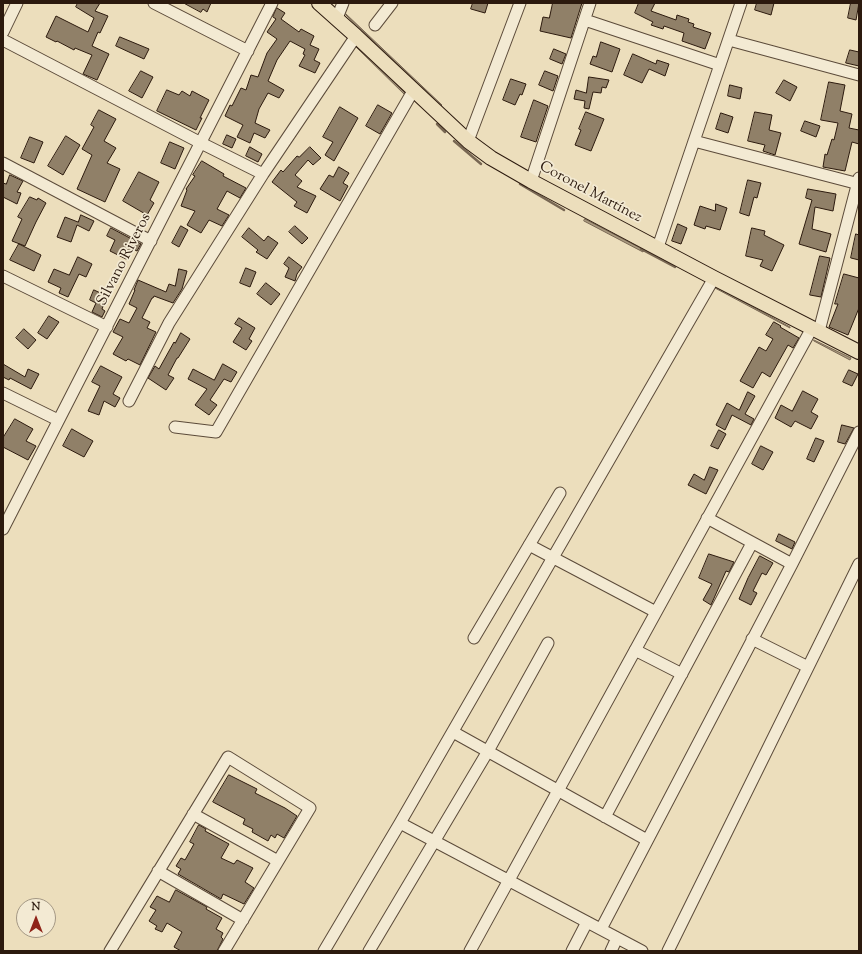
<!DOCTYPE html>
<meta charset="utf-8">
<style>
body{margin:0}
#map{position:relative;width:862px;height:954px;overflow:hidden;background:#ecdebc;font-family:"Sorts Mill Goudy",serif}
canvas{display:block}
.frame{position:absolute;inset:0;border:4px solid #2c1a0e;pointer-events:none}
.north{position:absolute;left:16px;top:898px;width:40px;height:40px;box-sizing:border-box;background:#f3ead3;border:1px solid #a39784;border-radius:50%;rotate:0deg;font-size:11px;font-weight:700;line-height:16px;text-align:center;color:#2c1a0e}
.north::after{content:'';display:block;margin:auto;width:14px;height:18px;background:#8f2418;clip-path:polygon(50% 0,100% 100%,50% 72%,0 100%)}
</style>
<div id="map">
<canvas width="862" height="954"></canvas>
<div class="frame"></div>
<div class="north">N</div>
</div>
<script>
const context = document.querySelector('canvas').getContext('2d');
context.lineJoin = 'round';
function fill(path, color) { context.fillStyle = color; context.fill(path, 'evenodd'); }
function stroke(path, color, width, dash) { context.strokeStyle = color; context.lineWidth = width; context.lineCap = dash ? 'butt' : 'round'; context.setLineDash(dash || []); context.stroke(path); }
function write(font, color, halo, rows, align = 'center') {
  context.font = font + ' "Sorts Mill Goudy",serif'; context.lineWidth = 3.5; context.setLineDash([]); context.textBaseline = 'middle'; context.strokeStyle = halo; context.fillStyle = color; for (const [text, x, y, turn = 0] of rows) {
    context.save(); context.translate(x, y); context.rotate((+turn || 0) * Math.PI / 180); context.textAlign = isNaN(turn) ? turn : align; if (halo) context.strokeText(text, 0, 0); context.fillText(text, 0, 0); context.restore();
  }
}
const water = new Path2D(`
 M346,14L442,105L441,106L346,15Z
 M357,46L406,94L405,95L356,47Z
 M585,219L644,250L643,252L584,221Z
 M716,287L790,327V328L715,288Z
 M814,340L851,358L850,360L814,341Z`);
fill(water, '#ab9b81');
stroke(water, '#786753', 1);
stroke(new Path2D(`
 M437,124L445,132
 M454,141L481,164
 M520,184L564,210
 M641,249L675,267`), '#786753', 2.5);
const building = new Path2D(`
 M78,3H100L95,11L108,16L100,33L98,32L92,46L109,54L97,80L83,74L92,55L75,48L74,50L57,41L56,42L46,37L56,16L88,32L94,18L76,7Z
 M184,3H211L207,12L203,9L201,12Z
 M473,3H488L485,13L471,9Z
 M553,3H582L571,38L540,31L543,17L549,18Z
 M639,3H655L651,11L676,20L677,15L689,19L688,22L694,24L693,27L711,33L705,49L682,41L684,33L664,26L663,29L651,25L653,22L635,13Z
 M757,3H774L771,15L755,10Z
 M851,3H859L856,20L848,18Z
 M277,8L285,13L281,19L299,32L301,29L314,36L310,45L319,49L314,60L320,63L315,73L299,66L305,55L303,54L305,49L290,41L277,60L268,81L284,90L279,98L268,93L259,109L255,123L270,130L265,138L254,133L250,143L237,137L243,125L225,116L230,105L232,106L241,88L246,90L251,75L258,77L267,53L277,39L267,32L276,19L273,17Z
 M120,37L149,49L144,59L116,46Z
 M601,42L620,49L612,72L590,64L593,56L596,57Z
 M554,49L566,54L562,64L550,59Z
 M850,50L859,52V66L846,63Z
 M633,54L656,64L657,60L669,64L665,76L649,69L642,83L624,75Z
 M141,71L153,77L142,98L129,91Z
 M545,71L558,76L553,91L539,85Z
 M589,77L609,80L606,88L602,87L601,93L593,92L589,109L584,108L585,101L574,99L576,90L586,93Z
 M511,79L526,84L522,95L520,94L515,105L503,100Z
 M784,80L797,87L790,101L776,93Z
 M829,82L845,85L840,111L852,114L849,128L859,130V144L852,142L845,171L823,167L825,154L827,155L832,139L834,140L838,123L821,120Z
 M730,85L742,88L740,99L728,96Z
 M167,90L179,95L182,91L190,96L192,91L209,100L200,118H202L196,130L157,111Z
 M534,100L548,106L536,142L521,137Z
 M378,105L392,113L380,134L366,126Z
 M340,107L358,118L334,161L325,155L333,142L323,137Z
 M99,110L116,119L104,141L116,148L107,163L120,169L105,202L77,189L92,155L82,149L94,127L91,125Z
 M586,112L604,119L591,151L575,145L581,130L579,129Z
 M755,112L772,115L769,130L781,133L775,155L763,151L765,145L748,141Z
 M721,113L733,117L728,133L716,129Z
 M805,121L820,126L816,137L801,131Z
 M227,135L236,139L232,148L223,144Z
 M66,136L80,145L63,175L48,166Z
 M30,137L43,142L34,163L21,158Z
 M170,142L184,148L175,169L161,163Z
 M250,147L262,154L258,162L246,156Z
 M310,147L321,158L313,165L308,160L295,175L302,181L297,187L316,196L307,213L294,206L297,202L272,182L281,170L283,172L297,156L299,157Z
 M202,161L224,174L223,176L246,188L240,198L227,191L217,209L229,215L222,226L209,220L201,233L187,225L195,211L181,206L187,190L186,189L195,176L193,175Z
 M339,167L349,173L343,183L348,186L340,201L320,189L329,175L333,177Z
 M139,172L159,182L150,200L154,203L147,215L123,201Z
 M10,175L23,181L17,192L21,193L17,204L3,197V183L6,184Z
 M748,180L761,183L757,198L754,197L749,216L740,213Z
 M808,189L836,194L833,211L815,207L812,229L831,234L826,252L799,244L812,200L806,198Z
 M30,197L37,200L38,198L46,203L36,222L25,246L12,241L22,219L18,217Z
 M716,204L727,208L720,230L706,226L705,229L694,225L700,206L715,211Z
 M81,215L94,221L89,231L77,225L71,242L57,237L65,217L78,222Z
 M678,224L687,228L681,244L672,241Z
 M181,226L188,230L179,247L172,243Z
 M295,226L308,238L302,244L289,232Z
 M111,228L141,244L137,251L133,249L128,260L110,251L115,240L107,236Z
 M249,228L264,241L268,236L278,243L267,259L256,252L258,250L242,237Z
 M752,228L765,231L764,235L784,245L772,271L760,266L763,260L746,256Z
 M856,234L859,235V260L851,258Z
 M19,244L41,255L34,271L10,260Z
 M820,256L830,258L821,297L810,295Z
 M78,257L92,264L86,277L79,274L68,297L59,293L61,288L48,282L54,269L69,275Z
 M289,257L302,267L297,274L295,281L285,277L289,268L284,264Z
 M246,268L256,272L250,287L240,283Z
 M179,269L187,271L182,289L173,303L154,296L153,298H152L142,318L150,322L147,328L156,332L140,365L128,359L126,361L113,354L123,337L113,332L120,319L129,323L137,308L129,304L135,290H134L138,280L166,292L169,284L175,286Z
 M844,274L859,278V308L848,335L829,327L838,304H835Z
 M266,283L280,294L271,305L257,294Z
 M94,290L107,296L102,309L105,311L102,317L92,312L96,303L90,300Z
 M49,316L59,322L47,339L38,333Z
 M239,318L255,328L249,339L252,341L246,350L233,342L242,328L235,324Z
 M774,322L781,326L780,327L799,338L793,348L788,345L770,377L762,372L753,388L740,381L759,347L766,351L773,339L766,335Z
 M24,329L36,340L28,349L16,338Z
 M181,333L190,339L178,358H177L168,375L174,378L166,390L148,378L155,366L159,369L174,342L175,343Z
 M3,364L25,377L28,369L39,374L31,389L10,378L9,380L3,377Z
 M223,364L237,372L231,382L224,379L210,400L217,405L209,415L195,405L207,389L188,379L193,369L214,380Z
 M101,366L122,377L113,394L120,398L115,407L104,401L99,415L88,411L100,386L92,382Z
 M849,370L858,374L852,386L843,382Z
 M803,391L818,399L811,412L818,416L811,429L795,421L791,427L775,418L781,405L792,411Z
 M748,392L755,396L745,414L754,419L751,425L732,415L725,430L716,425L727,403L739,410Z
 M15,419L33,429L26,441L36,446L28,460L3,447V438Z
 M842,425L854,428L845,444L838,442Z
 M72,429L93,441L84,457L63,446Z
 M719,430L726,434L718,449L711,446Z
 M816,438L824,441L814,462L807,459Z
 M761,446L773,452L763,470L752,464Z
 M710,467L718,470L706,494L688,485L694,474L704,480Z
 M779,534L795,542L792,549L776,541Z
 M709,554L734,562L729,572L726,571L711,605L703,600L712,584L699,578Z
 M760,556L773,563L766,575L762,573L753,591L757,593L751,605L739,599L748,578Z
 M229,775L257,789L255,793L285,808L297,816L284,838L277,834L275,838L271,835L268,841L252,832L253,829L243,824L245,819L213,802Z
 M199,825L206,829L205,831L229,844L221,858L234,864L237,860L253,868L245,882L254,888L244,904L223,894L221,899L178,874L181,869L176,866L181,858L185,860L194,844L190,842Z
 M176,890L207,907L206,909L222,918L216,929L223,933L221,937L223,939L217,951H181L174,947L182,932L167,923L162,932L155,929L157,926L149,921L156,910L150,907L157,896L169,902Z`);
fill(building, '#908068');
stroke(building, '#2c1a0e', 1);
const minor = new Path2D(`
 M154,3L248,51
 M337,18L343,3
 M585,20L720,65
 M375,25L392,3
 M3,32L17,3
 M3,40L201,143L263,174
 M729,40L859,75
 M468,141L520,3
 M694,141L859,184
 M3,163L151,241
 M531,181L590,3
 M658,247L741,3
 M3,276L107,327
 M819,331L859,178
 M3,393L58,420
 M129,401L169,323L263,174L356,36
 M175,427L216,432L413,91
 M707,518L792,564
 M3,529L272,3
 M529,545L656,612
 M474,638L560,493
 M752,639L808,667
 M635,650L682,674
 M453,732L647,840
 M193,814L278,861
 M605,817L752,543
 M400,823L642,951
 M158,871L243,920
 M601,929L792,564L859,432
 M110,951L228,757L310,808L224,951
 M324,951L400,823L714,278
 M369,951L488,751L548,643
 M470,951L812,328
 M572,951L587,922
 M611,951L617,938
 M668,951L859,564`);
const major = new Path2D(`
 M319,3L356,36L468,141L491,158L531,181L714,278L859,352`);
stroke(minor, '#5c4b3a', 13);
stroke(major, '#2c1a0e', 16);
stroke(minor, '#f3ead3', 11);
stroke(major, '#ecdebc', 14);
write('15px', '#2c1a0e', '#f3ead3', [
 ["Coronel Martínez",590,193,28],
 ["Silvano Riveros",125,260,-63]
]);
</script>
